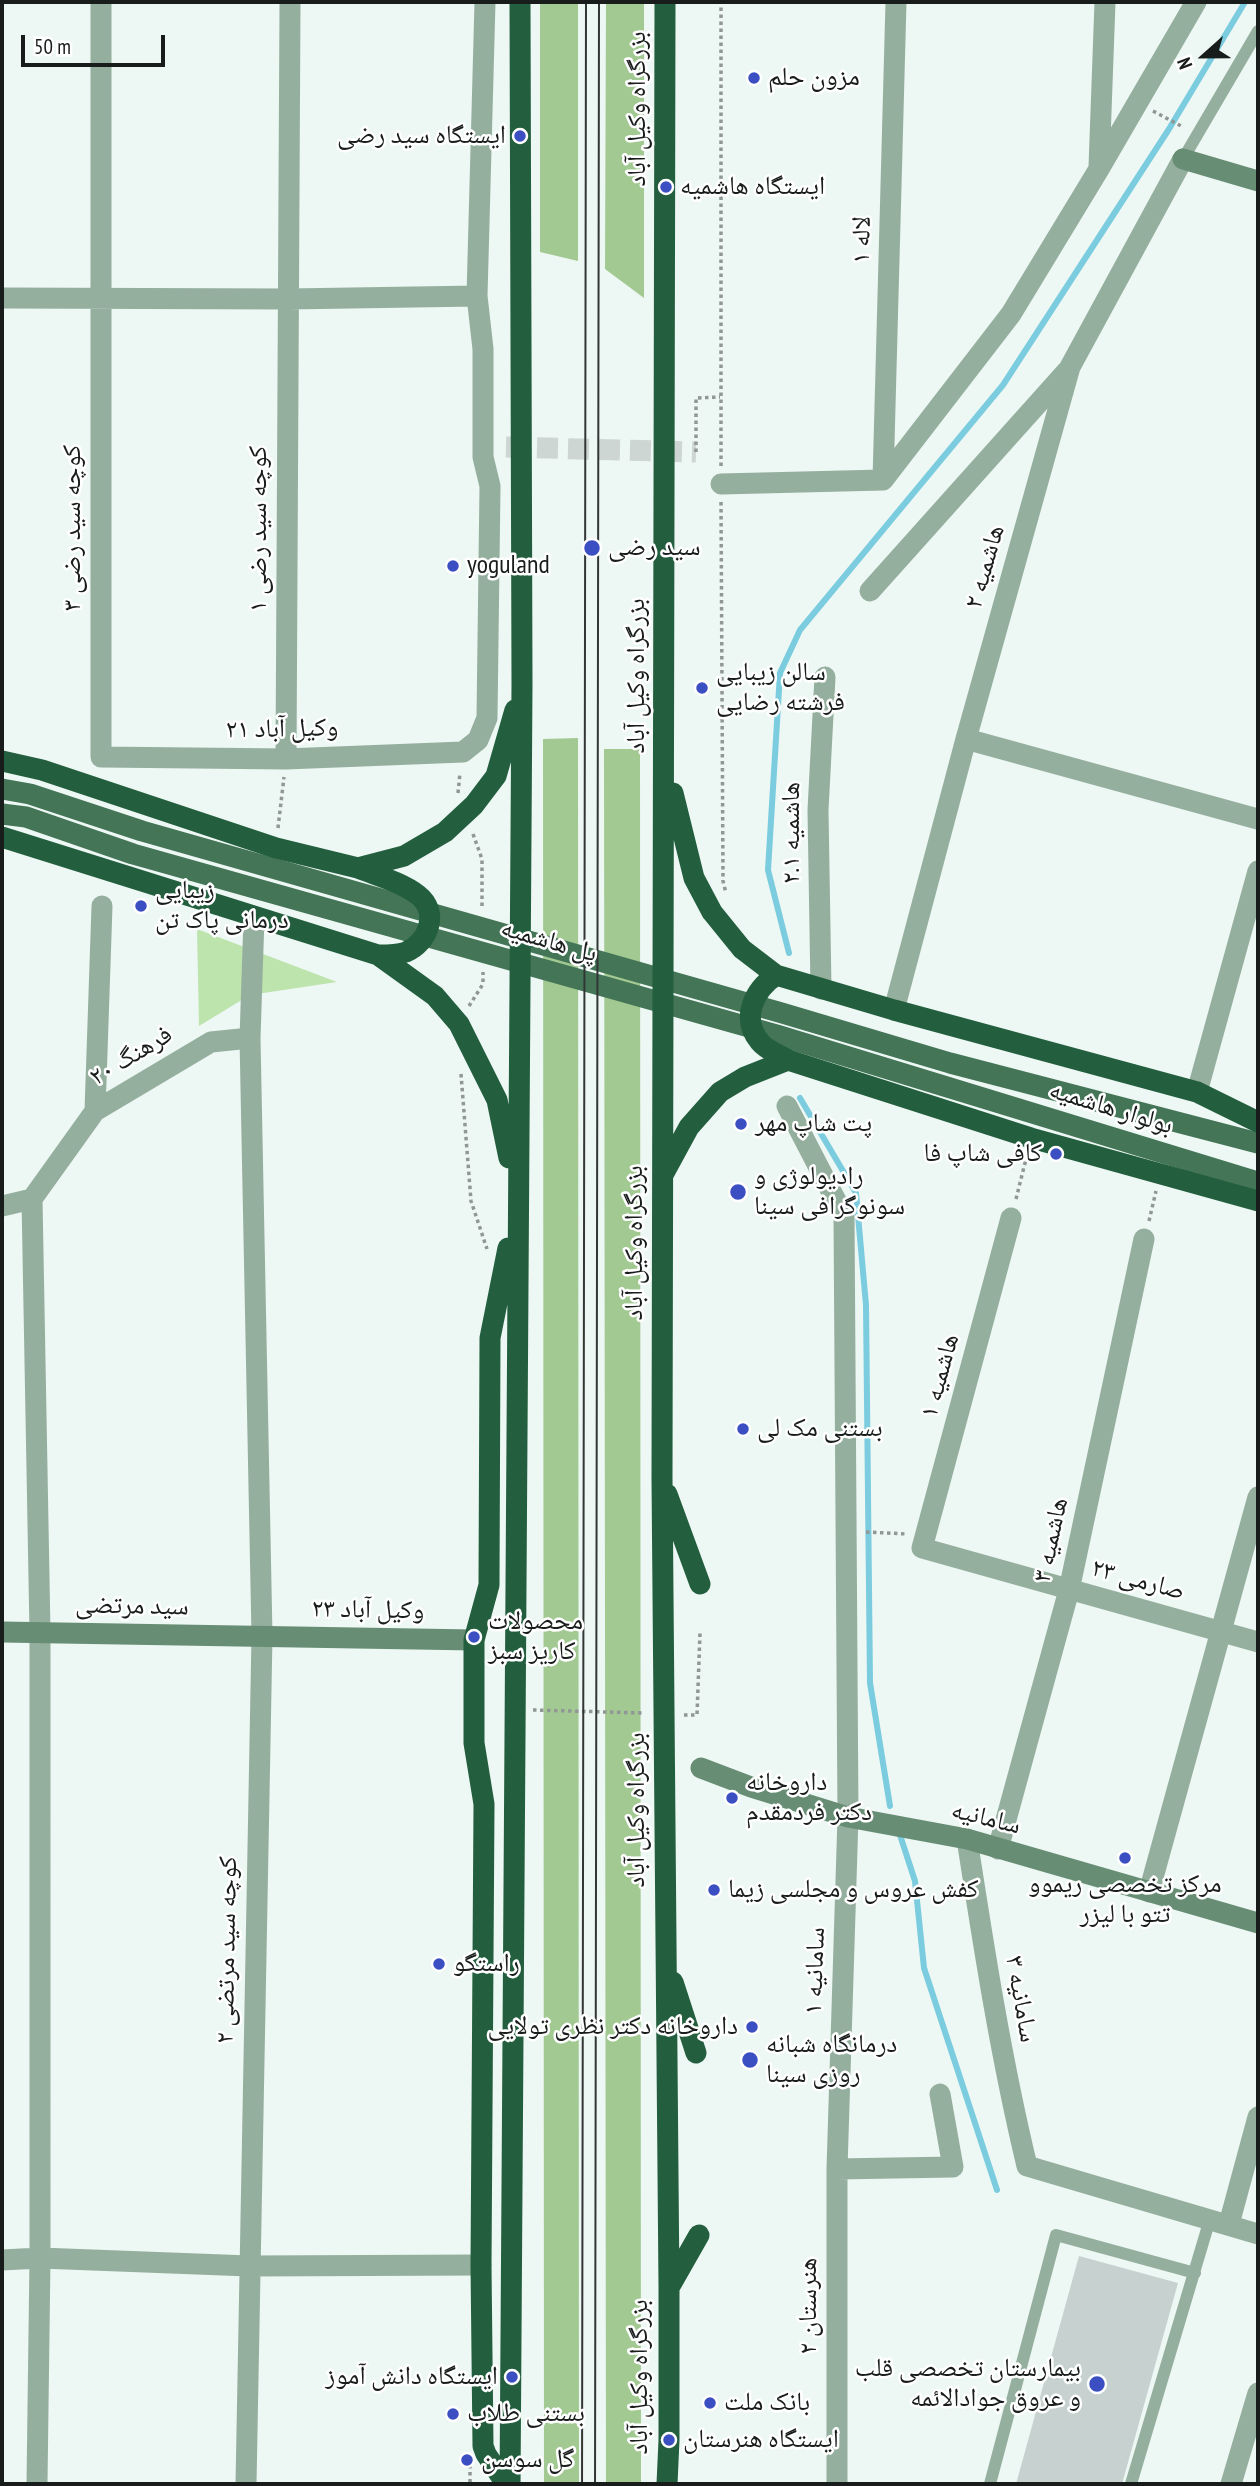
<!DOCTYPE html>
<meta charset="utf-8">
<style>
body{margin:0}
#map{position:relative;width:1260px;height:2486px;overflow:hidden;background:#edf7f4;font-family:"PT Sans Narrow",sans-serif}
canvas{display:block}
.frame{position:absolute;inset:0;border:4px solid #181c1b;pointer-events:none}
.north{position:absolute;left:1169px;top:21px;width:70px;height:70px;-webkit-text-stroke:5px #fff;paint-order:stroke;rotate:249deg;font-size:19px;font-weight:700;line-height:28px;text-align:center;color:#181c1b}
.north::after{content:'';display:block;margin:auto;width:24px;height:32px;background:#181c1b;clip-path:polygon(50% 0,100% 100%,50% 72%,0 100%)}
.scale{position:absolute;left:21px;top:35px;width:144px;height:32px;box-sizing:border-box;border:4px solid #181c1b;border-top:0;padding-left:9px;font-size:21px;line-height:24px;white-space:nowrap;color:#181c1b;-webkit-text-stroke:5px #fff;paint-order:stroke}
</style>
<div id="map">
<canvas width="1260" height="2486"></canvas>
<div class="frame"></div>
<div class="north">N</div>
<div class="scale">50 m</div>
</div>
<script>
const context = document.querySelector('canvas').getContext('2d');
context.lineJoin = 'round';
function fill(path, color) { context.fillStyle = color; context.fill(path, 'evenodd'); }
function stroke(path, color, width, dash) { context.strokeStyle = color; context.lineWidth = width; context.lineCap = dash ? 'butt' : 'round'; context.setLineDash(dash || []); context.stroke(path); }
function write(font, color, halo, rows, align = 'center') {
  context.font = font + ' "PT Sans Narrow","Noto Naskh Arabic",sans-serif'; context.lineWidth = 5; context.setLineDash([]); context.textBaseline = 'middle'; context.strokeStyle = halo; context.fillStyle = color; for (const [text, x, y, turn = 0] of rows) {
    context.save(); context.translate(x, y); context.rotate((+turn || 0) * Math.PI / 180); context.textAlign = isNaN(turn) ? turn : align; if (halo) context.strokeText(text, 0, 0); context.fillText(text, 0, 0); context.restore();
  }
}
fill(new Path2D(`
 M197,929L337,982L250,995L199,1026Z`), '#bee4ae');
fill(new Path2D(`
 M540,2H578V261L540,252Z
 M606,2H644V298L605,269Z
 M578,738L579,2484H544L543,739Z
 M604,749H640L641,2484H606Z`), '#a3c993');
stroke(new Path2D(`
 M789,953L768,870L780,673L800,630L1003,385L1169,129L1245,2
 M800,1098L856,1193L866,1305L870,1683L890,1806
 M899,1832L915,1881L924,1968L997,2190`), '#7accde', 6);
fill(new Path2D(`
 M1079,2256L1178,2283L1122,2484H1016Z`), '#c6d1d0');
stroke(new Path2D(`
 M506,447L696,452`), '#cdd6d3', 21, [21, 10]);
stroke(new Path2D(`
 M1153,111L1183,127
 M696,452V398L720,397
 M721,466V2
 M721,502L723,881L726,893
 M458,793L460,773
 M278,828L284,777
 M473,834L482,859V909
 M469,1006L483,984V972
 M461,1074L471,1201L487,1249
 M1016,1199L1027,1155
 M1149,1221L1156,1191
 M866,1532L907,1534
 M533,1710L644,1713
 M684,1715H697L700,1633
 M470,2465V2484`), '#909795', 3.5, [3.5, 3.5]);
stroke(new Path2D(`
 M1183,159L1258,31
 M990,2484L1056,2235L1195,2273
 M1131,2484L1210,2219`), '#95af9e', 12);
stroke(new Path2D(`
 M101,2V757L286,759L463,752L478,740L487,718L490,486L483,457V349L477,296L485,2
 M1099,167L1105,2
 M2,298L288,299L477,296
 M883,480L1011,314L1099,169L1196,2
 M883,480L896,2
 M721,484L883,480
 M870,591L1067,371
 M966,739L1258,819
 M286,759L290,2
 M821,989L818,810L825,677
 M894,1010L966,739L1070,367L1183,159
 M1197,1092L1258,871
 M787,1106L844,1216L848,1817L837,2169V2484
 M95,1111L102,906
 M32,1199L40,1632V2258L37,2484
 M2,1206L32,1199L95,1111L211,1042L250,1038
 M1011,1218L922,1548L1258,1642
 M967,1839C984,1949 1001,2058 1027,2166L1258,2234
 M998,1849L1069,1590L1144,1239
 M1149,1892L1258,1497
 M837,2169L953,2167L940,2094
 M1229,2224L1258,2117
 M2,2260L40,2258L249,2266L481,2265
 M246,2484L262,1636L250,1038L254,918
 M1231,2484L1258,2393`), '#95af9e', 21);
stroke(new Path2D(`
 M1183,159L1258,181
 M2,1632L474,1640
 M701,1768L751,1787L848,1817L967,1839L1258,1923`), '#678d74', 21);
stroke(new Path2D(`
 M2,789L30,794L142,831L782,1013L950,1063L1258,1143
 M2,814L26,817L133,854L777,1035L1258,1182`), '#447557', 21);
stroke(new Path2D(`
 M665,2L662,1479L669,2288V2440L667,2484
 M2,761L42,770L276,848L358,868L404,856L445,832L474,805L496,776L515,710
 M673,793L694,878L712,912L742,949L776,975L894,1010L1197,1092L1258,1122
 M2,837L378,955L435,996L459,1024L497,1100L509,1158
 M358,868C378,876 401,882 418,895C440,912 428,943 406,952C398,955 387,955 378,955
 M776,975C754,990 740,1018 760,1042C766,1050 780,1055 788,1060
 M664,1173L689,1127L720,1092L745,1077L788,1060L1031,1138L1258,1201
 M667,1494L700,1584
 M673,1982L696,2053
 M670,2286L699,2235
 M506,2484L486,2454L483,2446L481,2265L484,1804L474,1743V1640L489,1585L490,1338L508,1248
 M510,2484L522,684L520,2`), '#235f3e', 21);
stroke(new Path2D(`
 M582,2484L586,2
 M595,2484L599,2`), '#323635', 2);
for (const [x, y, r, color] of [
 [754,78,7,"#3b4fc2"],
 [520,136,7,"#3b4fc2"],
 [666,187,7,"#3b4fc2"],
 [592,548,9,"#3b4fc2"],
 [453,566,7,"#3b4fc2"],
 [702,688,7,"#3b4fc2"],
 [141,906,7,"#3b4fc2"],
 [741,1124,7,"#3b4fc2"],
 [1056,1154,7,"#3b4fc2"],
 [738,1192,9,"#3b4fc2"],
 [743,1429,7,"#3b4fc2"],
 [474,1637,7,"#3b4fc2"],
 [732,1798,7,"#3b4fc2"],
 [1125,1858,7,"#3b4fc2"],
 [714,1890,7,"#3b4fc2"],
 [439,1964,7,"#3b4fc2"],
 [752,2027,7,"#3b4fc2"],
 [750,2060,9,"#3b4fc2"],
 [512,2377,7,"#3b4fc2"],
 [1097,2384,9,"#3b4fc2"],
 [710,2403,7,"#3b4fc2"],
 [453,2414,7,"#3b4fc2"],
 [669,2440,7,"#3b4fc2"],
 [467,2460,7,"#3b4fc2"]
]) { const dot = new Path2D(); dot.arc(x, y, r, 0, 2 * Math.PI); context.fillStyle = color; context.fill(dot); stroke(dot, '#fff', 2.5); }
write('26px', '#181c1b', '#fff', [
 ["مزون حلم",768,78],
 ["ایستگاه سید رضی",506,136,"right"],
 ["ایستگاه هاشمیه",680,187],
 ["سید رضی",608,548],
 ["yoguland",467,566],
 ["سالن زیبایی",716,673],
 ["فرشته رضایی",716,703],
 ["زیبایی",155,891],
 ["درمانی پاک تن",155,921],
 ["پت شاپ مهر",755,1124],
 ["کافی شاپ فا",1042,1154,"right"],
 ["رادیولوژی و",754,1177],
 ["سونوگرافی سینا",754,1207],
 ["بستنی مک لی",757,1429],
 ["محصولات",488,1622],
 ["کاریز سبز",488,1652],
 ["داروخانه",746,1783],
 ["دكتر فردمقدم",746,1813],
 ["مرکز تخصصی ریموو",1125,1885,"center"],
 ["تتو با لیزر",1125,1915,"center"],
 ["کفش عروس و مجلسی زیما",728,1890],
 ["راستگو",453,1964],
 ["داروخانه دکتر نظری تولایی",738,2027,"right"],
 ["درمانگاه شبانه",766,2045],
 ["روزی سینا",766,2075],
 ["بیمارستان تخصصی قلب",1081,2369,"right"],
 ["و عروق جوادالائمه",1081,2399,"right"],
 ["ایستگاه دانش آموز",498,2377,"right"],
 ["بانک ملت",724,2403],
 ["بستنی طلاب",467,2414],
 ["ایستگاه هنرستان",683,2440],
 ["گل سوسن",481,2460]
], 'left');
write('26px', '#181c1b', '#fff', [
 ["بزرگراه وکیل آباد",638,109,-90],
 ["لاله ۱",862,240,-89],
 ["کوچه سید رضی ۳",73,528,-90],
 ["کوچه سید رضی ۱",259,529,-90],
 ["هاشمیه ۲",985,567,-74],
 ["بزرگراه وکیل آباد",637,676,-90],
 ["۲۱ وکیل آباد",282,729,-1],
 ["هاشمیه ۲.۱",792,833,-90],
 ["پل هاشمیه",549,941,16],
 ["فرهنگ ۲۰",131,1056,-31],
 ["بولوار هاشمیه",1111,1108,17],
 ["بزرگراه وکیل آباد",635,1243,-90],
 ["هاشمیه ۱",940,1376,-75],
 ["هاشمیه ۳",1051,1540,-78],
 ["صارمی ۲۳",1138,1580,15],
 ["سید مرتضی",132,1606,1],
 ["۲۳ وکیل آباد",368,1610,1],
 ["بزرگراه وکیل آباد",637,1810,-90],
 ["سامانیه",986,1818,14],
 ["کوچه سید مرتضی ۲",227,1950,-89],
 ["سامانیه ۱",815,1971,-88],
 ["سامانیه ۳",1021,1999,80],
 ["هنرستان ۲",809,2306,-90],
 ["بزرگراه وکیل آباد",640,2377,-90]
]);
</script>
